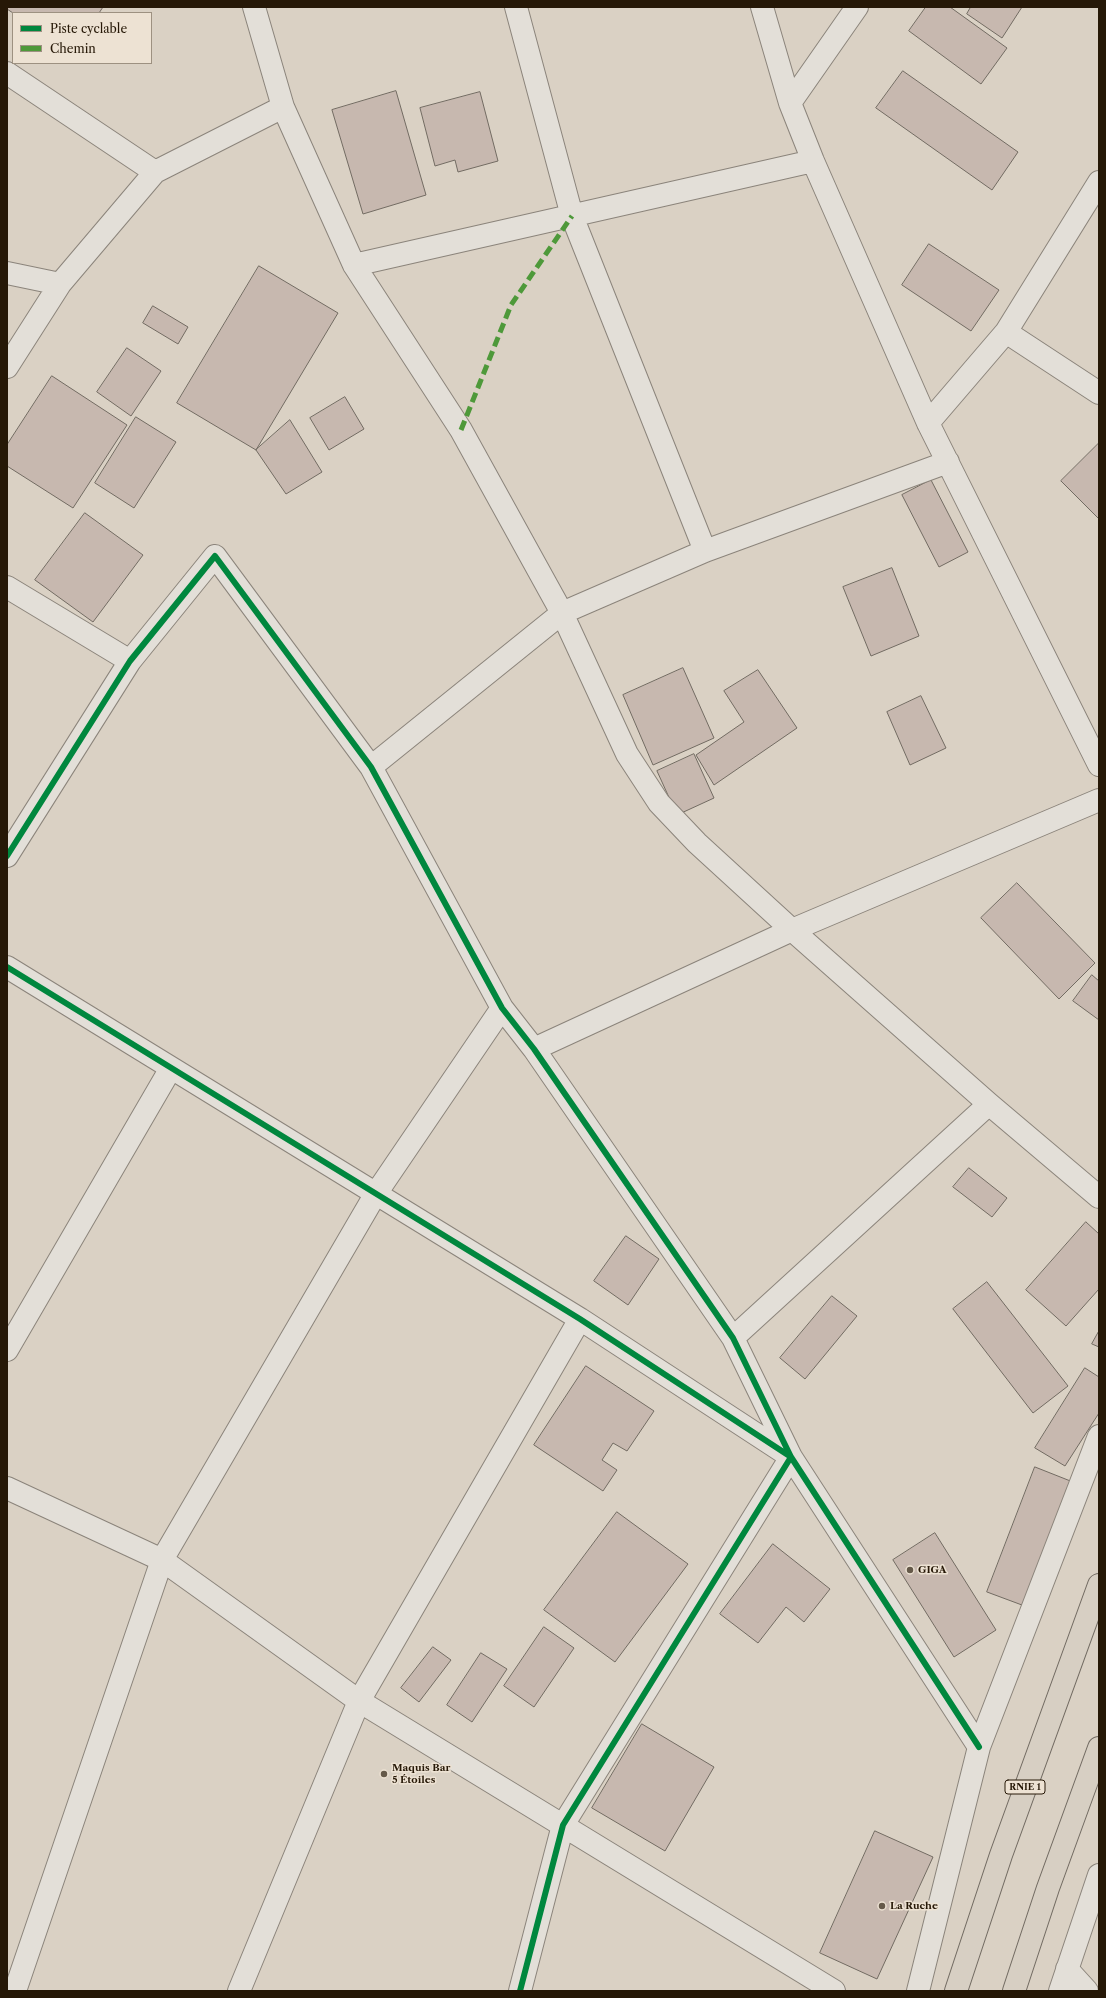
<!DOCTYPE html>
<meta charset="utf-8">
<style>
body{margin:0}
#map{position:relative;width:1106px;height:1998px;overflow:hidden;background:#dad1c4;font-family:"Libre Caslon Text",serif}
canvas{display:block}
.frame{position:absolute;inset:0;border:8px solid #261807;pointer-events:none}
.legend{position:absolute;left:12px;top:12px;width:140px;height:52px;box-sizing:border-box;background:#ede2d3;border:1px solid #9d9181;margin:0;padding:5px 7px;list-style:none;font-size:12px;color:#261807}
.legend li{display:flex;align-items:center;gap:8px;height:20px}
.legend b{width:20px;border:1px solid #9d9181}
</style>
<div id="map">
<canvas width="1106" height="1998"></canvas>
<div class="frame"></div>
<ul class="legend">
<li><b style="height:5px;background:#00873e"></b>Piste cyclable</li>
<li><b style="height:5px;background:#4e993a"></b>Chemin</li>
</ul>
</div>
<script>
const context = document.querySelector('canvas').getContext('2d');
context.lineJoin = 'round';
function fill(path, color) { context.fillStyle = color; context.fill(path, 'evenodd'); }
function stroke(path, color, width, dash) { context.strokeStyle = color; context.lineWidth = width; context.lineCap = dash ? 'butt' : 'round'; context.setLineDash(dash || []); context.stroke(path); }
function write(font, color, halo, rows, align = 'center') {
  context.font = font + ' "Libre Caslon Text",serif'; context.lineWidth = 3; context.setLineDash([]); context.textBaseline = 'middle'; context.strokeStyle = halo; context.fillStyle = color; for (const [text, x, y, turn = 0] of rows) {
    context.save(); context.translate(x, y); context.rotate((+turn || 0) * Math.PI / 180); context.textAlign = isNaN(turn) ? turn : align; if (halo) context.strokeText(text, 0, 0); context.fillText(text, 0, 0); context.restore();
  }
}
const building = new Path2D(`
 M7,7H103L99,13H13L7,9Z
 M926,7H950L1007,48L981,84L909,31Z
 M971,7H1022L1002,38L967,14Z
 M903,71L1018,152L992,190L876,108Z
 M396,91L426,195L363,214L332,110Z
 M480,92L498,161L458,172L455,160L435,166L420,108Z
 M929,244L999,290L971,331L902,285Z
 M259,266L338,313L256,450L177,403Z
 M153,306L188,327L178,344L143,323Z
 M127,348L161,371L131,416L97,392Z
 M52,376L127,425L73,508L7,466V445Z
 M345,397L364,429L329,450L310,418Z
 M136,417L176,442L134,508L95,483Z
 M290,420L322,472L286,494L256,450Z
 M1099,443V519L1061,481Z
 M931,480L968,552L939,567L902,495Z
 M85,513L143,555L93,622L35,580Z
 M892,568L919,636L871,656L843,587Z
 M683,668L714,738L653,765L623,695Z
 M758,670L797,728L714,785L696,755L744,722L724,691Z
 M921,696L946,748L910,765L887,712Z
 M694,754L714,798L677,815L657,771Z
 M1017,883L1095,963L1059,999L981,918Z
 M1092,975L1099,981V1020L1073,1001Z
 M969,1168L1007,1198L992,1217L953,1187Z
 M1086,1222L1099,1234V1289L1066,1326L1026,1290Z
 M626,1236L659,1259L628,1305L594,1281Z
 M987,1282L1068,1386L1033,1413L953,1309Z
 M832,1296L857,1316L805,1379L780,1358Z
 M1099,1331V1347L1092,1344Z
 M586,1366L654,1411L627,1451L613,1443L602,1460L617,1470L603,1491L534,1445Z
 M1085,1368L1099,1377V1413L1065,1466L1035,1448Z
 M1035,1467L1078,1484L1030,1608L987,1592Z
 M617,1512L688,1564L615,1662L544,1610Z
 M935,1533L996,1630L954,1657L893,1560Z
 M773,1544L830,1589L804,1622L786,1607L758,1643L720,1614Z
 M544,1627L574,1648L534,1707L504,1686Z
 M433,1647L451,1660L419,1702L401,1688Z
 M481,1653L507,1669L472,1722L447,1705Z
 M642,1724L714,1767L665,1851L592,1808Z
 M875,1831L933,1857L877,1979L820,1953Z`);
fill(building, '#c7b8af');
stroke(building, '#726b62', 1);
const minor = new Path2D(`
 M254,7L283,107L354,265L461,430L562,613L627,754L659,803L697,843L792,930L989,1104L1099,1197
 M516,7L572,216L705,551
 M762,7L790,103L813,161L928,423L1099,765
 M7,73L155,172
 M790,103L857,7
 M354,265L813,161
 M7,273L60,284
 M1006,332L1099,393
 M7,367L60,284L155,172L283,107
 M928,423L1006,332L1099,182
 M7,587L130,661
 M371,767L562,613L705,551L948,462
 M7,856L130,661L215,556L371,767L502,1008L534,1049L733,1338L791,1457L979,1747
 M7,967L580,1319L791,1457L563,1825L520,1991
 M534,1049L792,930L1099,800
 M733,1338L989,1104
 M7,1350L171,1068
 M7,1488L162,1560L359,1701L834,1991
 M1067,1969L1087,1991
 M15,1991L162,1560L375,1195L502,1008
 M239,1991L359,1701L580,1319
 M918,1991L979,1747L1099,1436
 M1060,1991L1099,1875`);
const highway = new Path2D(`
 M956,1991L1001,1855L1099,1585
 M1014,1991L1048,1888L1099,1748`);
stroke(minor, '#8b847b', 24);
stroke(highway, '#726b62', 24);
stroke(minor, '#e3dfd8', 22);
stroke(highway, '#d7cfc3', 22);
stroke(new Path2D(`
 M461,430L511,305L572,216`), '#4e993a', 5, [10, 5]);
stroke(new Path2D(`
 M7,856L130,661L215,556L371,767L502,1008L534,1049L733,1338L791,1457L979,1747
 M7,967L580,1319L791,1457L563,1825L520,1991`), '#00873e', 6);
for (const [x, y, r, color] of [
 [910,1570,4,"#655949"],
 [384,1774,4,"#655949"],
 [882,1906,4,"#655949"]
]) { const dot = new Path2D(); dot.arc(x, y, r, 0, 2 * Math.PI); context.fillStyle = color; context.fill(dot); stroke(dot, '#ede2d3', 1.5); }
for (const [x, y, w] of [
 [1025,1787,40]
]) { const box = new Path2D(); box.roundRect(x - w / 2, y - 7, w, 14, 3); context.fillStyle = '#ede2d3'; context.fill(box); stroke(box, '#261807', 1); }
write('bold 9px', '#261807', null, [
 ["RNIE 1",1025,1787]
]);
write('bold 10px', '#261807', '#ede2d3', [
 ["GIGA",918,1570],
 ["Maquis Bar",392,1768],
 ["5 Étoiles",392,1780],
 ["La Ruche",890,1906]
], 'left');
</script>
